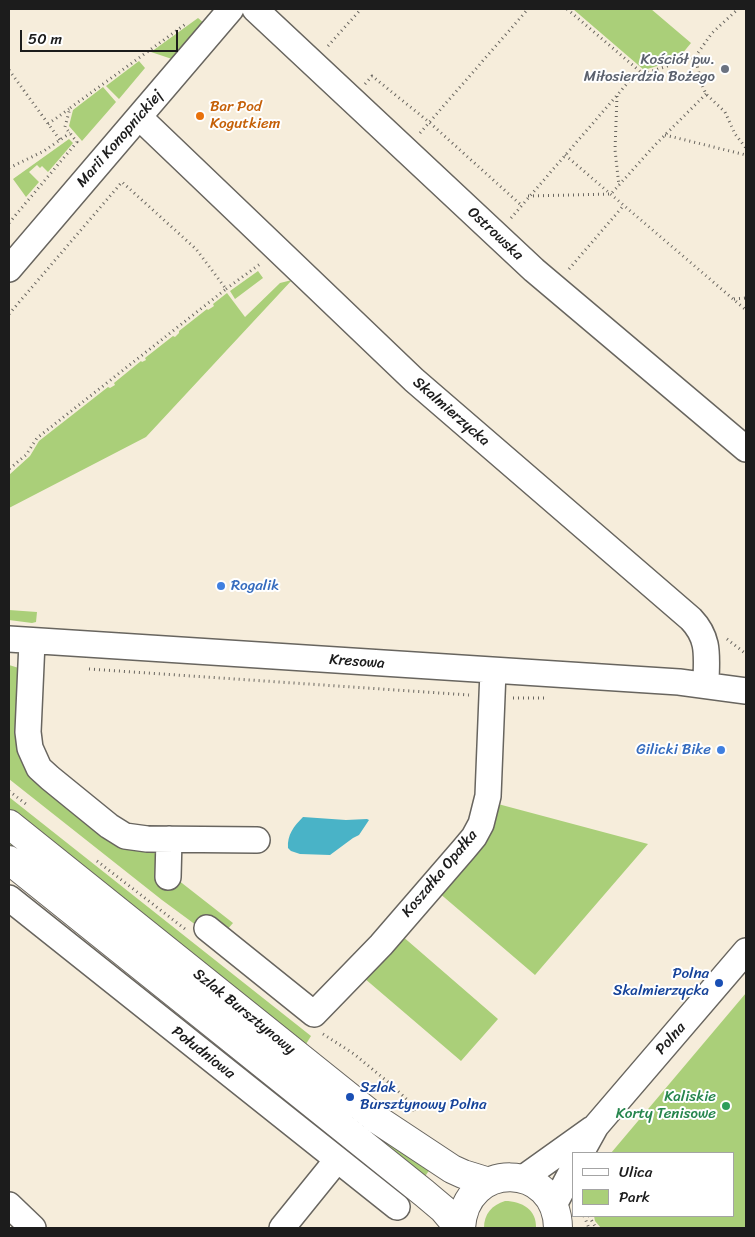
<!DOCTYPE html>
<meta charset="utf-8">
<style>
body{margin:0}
#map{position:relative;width:755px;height:1237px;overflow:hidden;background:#f6eddb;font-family:Sriracha,sans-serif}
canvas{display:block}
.frame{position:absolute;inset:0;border:10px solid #1c1c1c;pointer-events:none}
.legend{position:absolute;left:572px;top:1152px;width:162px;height:65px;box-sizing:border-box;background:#fff;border:1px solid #a4a4a4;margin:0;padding:6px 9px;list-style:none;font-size:15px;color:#1c1c1c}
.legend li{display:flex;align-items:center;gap:10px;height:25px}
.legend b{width:25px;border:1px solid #a4a4a4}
.scale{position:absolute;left:20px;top:30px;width:158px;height:22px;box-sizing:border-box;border:2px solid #1c1c1c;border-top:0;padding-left:6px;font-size:15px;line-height:18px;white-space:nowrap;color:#1c1c1c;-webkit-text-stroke:4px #fff;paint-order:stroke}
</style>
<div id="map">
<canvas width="755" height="1237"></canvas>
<div class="frame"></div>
<ul class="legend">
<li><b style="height:6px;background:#fff"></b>Ulica</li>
<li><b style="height:14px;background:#aacf79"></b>Park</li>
</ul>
<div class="scale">50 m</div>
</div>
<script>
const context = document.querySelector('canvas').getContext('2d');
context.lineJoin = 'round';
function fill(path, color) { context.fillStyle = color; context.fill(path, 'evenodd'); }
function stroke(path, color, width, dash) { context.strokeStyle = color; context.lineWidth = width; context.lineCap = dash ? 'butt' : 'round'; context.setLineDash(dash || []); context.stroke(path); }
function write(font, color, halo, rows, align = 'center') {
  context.font = font + ' Sriracha,sans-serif'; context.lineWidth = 4; context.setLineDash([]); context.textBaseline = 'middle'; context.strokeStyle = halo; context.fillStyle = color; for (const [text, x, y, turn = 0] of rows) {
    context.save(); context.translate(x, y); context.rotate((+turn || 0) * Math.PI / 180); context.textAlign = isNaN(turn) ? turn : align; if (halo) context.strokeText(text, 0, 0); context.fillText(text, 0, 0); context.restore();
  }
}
fill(new Path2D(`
 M573,9H651L691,43L677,60L644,70Z
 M198,18L204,23L172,59L151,52Z
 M139,61L145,68L119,99L106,86Z
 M103,87L116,102L82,141L69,126L73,110Z
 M69,139L73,143L48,172L42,166L40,168L37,165L29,172L39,182L26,197L13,179Z
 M258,271L263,278L235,299L230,291Z
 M292,280L146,437L9,508V475L30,456L39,441L108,387L110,388L115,385L114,383L141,361L142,362L146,360L145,358L173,336L175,337L179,333V331L207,309L208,310L214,306L213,304L227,293L245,317L280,283Z
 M9,610L37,612L36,622L32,623L9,620Z
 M9,665L22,669V746L158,853L178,880L233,923L226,931L200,928L162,900L9,779Z
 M9,797L311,1036L306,1044L299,1040L9,811Z
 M498,804L648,844L535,975L438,892Z
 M9,840L430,1169L424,1178L9,847Z
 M401,935L498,1019L461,1061L364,978Z
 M746,993V1228H601L595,1221L594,1216H734V1153H611Z
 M505,1201C522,1201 537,1210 536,1228H484C484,1214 492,1205 505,1201Z`), '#aacf79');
fill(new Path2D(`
 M303,817L346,820L367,819L369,820L359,835L353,838L330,855L300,854L291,851L288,848C287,835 294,826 303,817Z`), '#49b3c7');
const minor = new Path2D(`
 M255,9L534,270L746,449
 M139,117L414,380L691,619C711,640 706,658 706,685
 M9,269L231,9
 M9,639L679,682L746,691
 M32,642L28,732L30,748L39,768L50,778L109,826L125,836L147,839L257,840
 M168,877L169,839
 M9,898L397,1207
 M207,928L314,1014L381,945L464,849L474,837L481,824L488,796L493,671
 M581,1153L596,1126L746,951
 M522,1179L592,1129
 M9,1205L33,1228
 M554,1205L574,1167
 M282,1228L337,1160`);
const major = new Path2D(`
 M9,824L378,1120L452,1169L463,1174L489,1182
 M9,860L424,1193L443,1209L459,1228
 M461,1228C465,1159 557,1162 558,1228`);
stroke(minor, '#68655f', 28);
stroke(major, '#68655f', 30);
stroke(new Path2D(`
 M567,9L643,74L695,57L712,33L738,9
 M328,46L361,9
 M695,57L702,85L706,94L725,112L735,134L746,148
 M9,70L60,140
 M365,84L372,76L429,122L521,205
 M617,96L615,150L619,186
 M48,124L69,109
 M420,133L528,9
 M665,135L746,155
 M565,155L746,310
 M9,168L44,151L70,133
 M528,196L611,194L655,145L706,94
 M511,218L638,71
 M9,223L77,142L65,127L70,108L187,23
 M569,269L624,205
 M226,289L260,264
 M734,299L746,298
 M9,314L122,182L196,249L226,289L37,438L26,455L9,469
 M727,639L746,654
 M89,669L469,695
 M513,698H547
 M9,791L26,804
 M97,861L185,929
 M323,1034L354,1054L388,1082L412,1104L415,1114
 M584,1216L589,1228
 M589,1216L596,1228`), '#68655f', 3, [1, 4]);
stroke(minor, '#fff', 25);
stroke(major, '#fff', 28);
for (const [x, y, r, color] of [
 [725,69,5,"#6b7280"],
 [200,116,5,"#e8710a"],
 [221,586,5,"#3f7fe0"],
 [721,750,5,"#3f7fe0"],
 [719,983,5,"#1a4fb4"],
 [350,1097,5,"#1a4fb4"],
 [726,1106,5,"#2e9e5b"]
]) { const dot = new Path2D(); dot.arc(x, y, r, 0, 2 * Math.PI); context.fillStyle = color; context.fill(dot); stroke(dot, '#fff', 2); }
write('15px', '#5b616d', '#fff', [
 ["Kościół pw.",715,60],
 ["Miłosierdzia Bożego",715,77]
], 'right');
write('15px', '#c56008', '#fff', [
 ["Bar Pod",210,107],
 ["Kogutkiem",210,124]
], 'left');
write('15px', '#1c1c1c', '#fff', [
 ["Marii Konopnickiej",120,139,-49],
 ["Ostrowska",495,234,43],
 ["Skalmierzycka",451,412,41],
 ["Kresowa",357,662,4],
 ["Koszałka Opałka",440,874,-50],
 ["Szlak Bursztynowy",244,1012,39],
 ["Polna",671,1039,-49],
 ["Południowa",203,1053,38]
]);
write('15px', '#366cbe', '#fff', [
 ["Rogalik",231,586],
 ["Gilicki Bike",711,750,"right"]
], 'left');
write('15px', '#164399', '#fff', [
 ["Polna",709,974],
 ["Skalmierzycka",709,991],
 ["Szlak",360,1088,"left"],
 ["Bursztynowy Polna",360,1105,"left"]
], 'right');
write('15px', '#27864d', '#fff', [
 ["Kaliskie",716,1097],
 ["Korty Tenisowe",716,1114]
], 'right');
</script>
